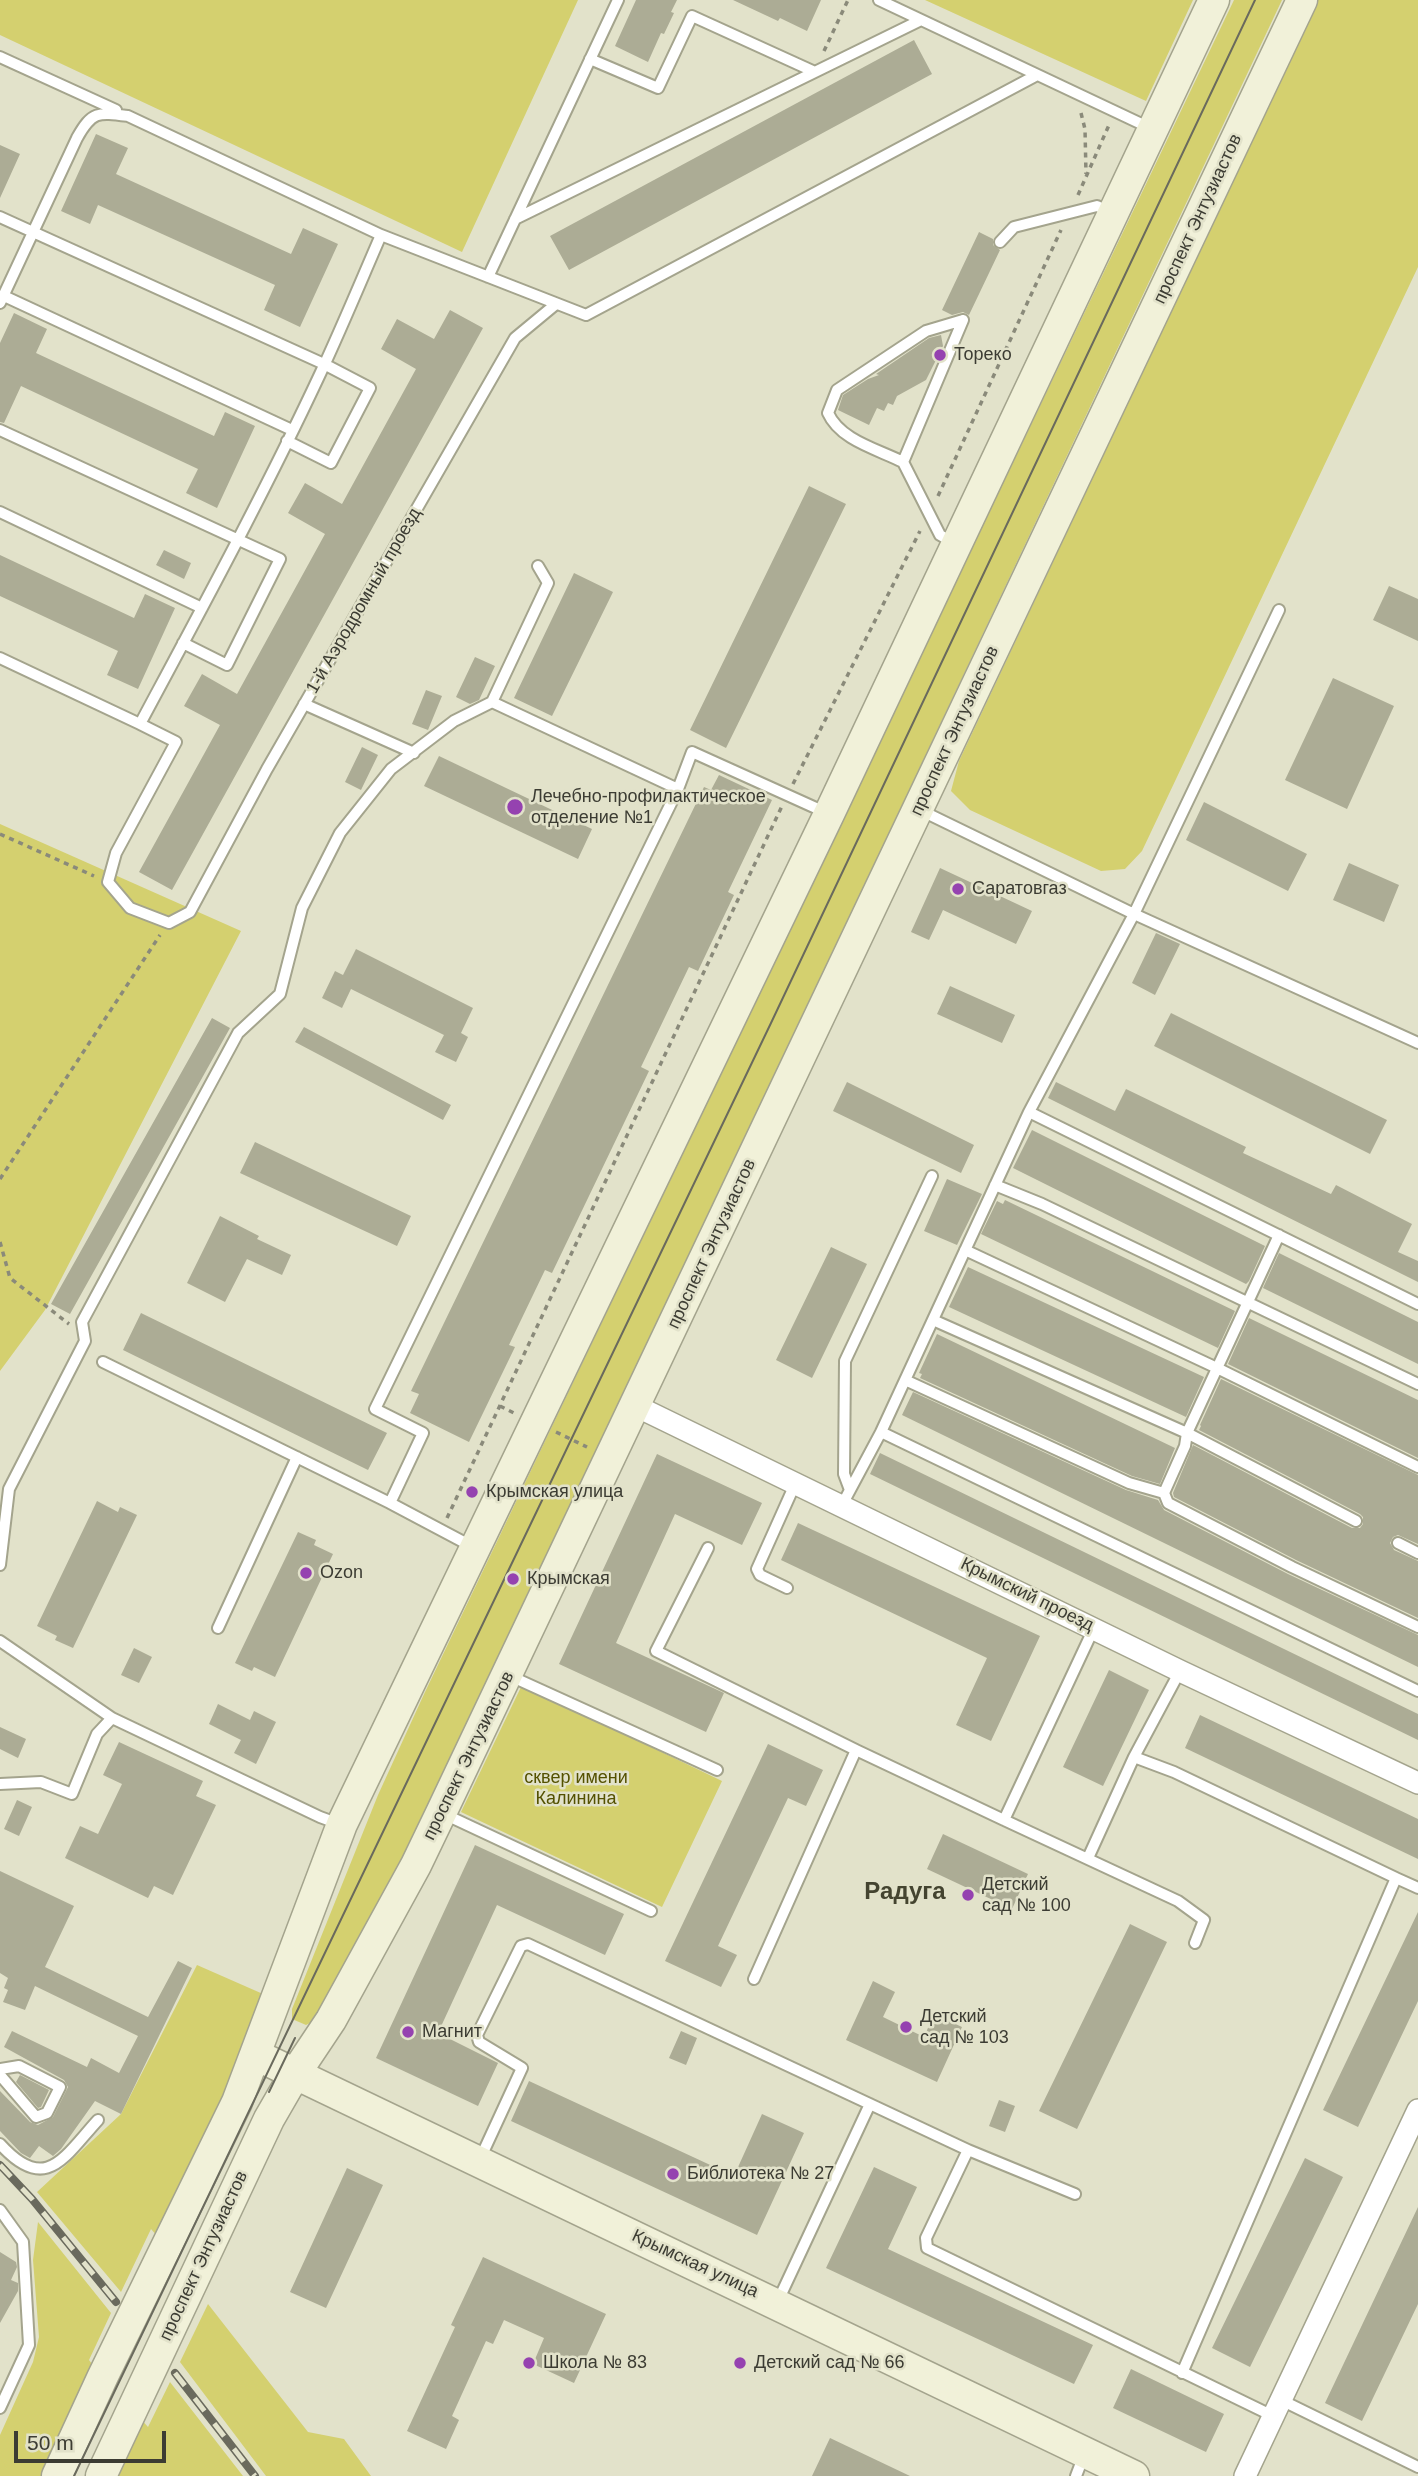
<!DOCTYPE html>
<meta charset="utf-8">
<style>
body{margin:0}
#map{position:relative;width:1418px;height:2476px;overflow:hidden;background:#e2e2ca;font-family:Arial,sans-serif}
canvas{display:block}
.scale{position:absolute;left:14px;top:2431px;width:152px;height:32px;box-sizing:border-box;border:4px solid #3c3c33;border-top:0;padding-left:9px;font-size:21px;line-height:24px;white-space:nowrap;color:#3c3c33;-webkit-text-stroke:5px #e2e2ca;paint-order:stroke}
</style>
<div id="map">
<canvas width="1418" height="2476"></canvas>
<div class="scale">50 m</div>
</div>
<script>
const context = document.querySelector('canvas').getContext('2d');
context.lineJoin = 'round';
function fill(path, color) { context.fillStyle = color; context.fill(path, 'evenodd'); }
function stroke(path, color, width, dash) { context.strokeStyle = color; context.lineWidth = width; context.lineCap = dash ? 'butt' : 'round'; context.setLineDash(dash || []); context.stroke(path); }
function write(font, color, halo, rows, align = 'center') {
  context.font = font + ' Arial,sans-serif'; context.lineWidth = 5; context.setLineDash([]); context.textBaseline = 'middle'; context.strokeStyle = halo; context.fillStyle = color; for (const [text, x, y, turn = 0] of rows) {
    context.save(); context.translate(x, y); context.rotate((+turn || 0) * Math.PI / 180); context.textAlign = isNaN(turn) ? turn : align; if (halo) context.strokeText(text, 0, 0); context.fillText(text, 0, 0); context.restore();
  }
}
fill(new Path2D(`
 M0,0H578L462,252L0,35Z
 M925,0H1193L1146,101Z
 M1234,0H1282L426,1814L314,2021L306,2025L292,2019V2009L378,1795L425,1692Z
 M1318,0H1418V267L1142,851L1125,869L1101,871L970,810L951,791L959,761Z
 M0,824L241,931L45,1310L0,1371Z
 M522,1685L722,1781L662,1907L461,1812Z
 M197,1965L263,1994L220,2109L158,2237L151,2229L121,2292L37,2192L121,2114Z
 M38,2222L111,2313L89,2360L95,2368L45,2476H0V2435L33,2362L39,2337L33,2260Z
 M208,2304L308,2432L344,2439L371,2476H266L180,2362Z
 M170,2382L243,2476H113L140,2418L148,2427Z`), '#d4d06f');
fill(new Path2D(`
 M636,0H677L671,12L674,13L664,34L661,33L648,62L615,46Z
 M733,0H821L807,31L780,18L778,21Z
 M914,40L932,74L569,270L550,236Z
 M96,134L128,148L116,174L291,254L303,228L338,244L300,327L264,310L275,285L98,205L90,224L61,211Z
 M0,145L20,154L0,198Z
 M979,232L993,239V245L1000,250L969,315L963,312L952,315L942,310Z
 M450,310L483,328L172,890L139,872L220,725L184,706L202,674L237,694L325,534L288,513L305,483L342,504L416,369L381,349L397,319L434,339Z
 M14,313L47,329L36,353L214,436L225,412L255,426L217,508L186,493L198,469L21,386L4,423L0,422V343Z
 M941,335L943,346L926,380L897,396L893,405L888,403L884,411L877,408L869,425L838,410L843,395L868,379L879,375L876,374L929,338Z
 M809,486L846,504L726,748L690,730Z
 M164,550L191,563L184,579L156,565Z
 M0,555L134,618L145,594L175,608L138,689L107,675L118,651L0,596Z
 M574,573L613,592L552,716L514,698Z
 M1389,586L1418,599V641L1373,620Z
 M475,657L495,666L479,700L470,704L456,697Z
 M1333,678L1394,706L1347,809L1285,780Z
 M426,690L442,696L428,730L412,724Z
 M362,747L378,755L361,790L345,782Z
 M439,756L592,829L578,859L424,786Z
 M719,775L772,800L728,892L734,895L698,971L689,967L641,1067L649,1071L552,1273L545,1270L509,1345L515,1347L469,1442L410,1413L419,1394L411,1391L704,787L711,790Z
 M1204,802L1307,854L1288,891L1186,840Z
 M1349,863L1399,885L1384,922L1333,900Z
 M940,868L1032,911L1016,944L943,910L929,940L911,932Z
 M1156,933L1180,944L1155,995L1132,983Z
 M356,949L473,1008L461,1033L468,1037L456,1062L435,1052L444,1035L351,989L342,1008L322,998L335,971L343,975Z
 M950,986L1015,1015L1002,1043L937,1014Z
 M1171,1013L1387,1120L1370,1154L1154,1046Z
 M212,1018L230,1028L70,1314L51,1304Z
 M304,1027L451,1105L443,1120L295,1042Z
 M847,1082L974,1145L961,1173L833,1111Z
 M1056,1082L1115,1111L1126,1089L1246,1147L1243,1153L1331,1194L1336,1185L1412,1224L1398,1252L1418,1261V1282L1048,1098Z
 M1032,1130L1265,1246L1249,1281L1246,1284L1013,1168Z
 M255,1142L411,1216L397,1246L240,1173Z
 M947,1179L982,1194L957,1245L924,1231Z
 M1005,1200L1235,1311L1218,1348L981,1234L997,1201L1003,1204Z
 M220,1216L259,1236L257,1239L291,1255L282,1275L247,1259L225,1302L187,1283Z
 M831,1247L867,1264L812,1378L776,1360Z
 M1279,1253L1418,1322V1364L1263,1288Z
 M968,1267L1204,1377L1186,1417L949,1307Z
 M141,1313L387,1433L368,1470L123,1350Z
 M1249,1318L1418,1400V1458L1228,1364Z
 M937,1334L1175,1448L1160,1484L1132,1476L920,1378L922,1374L919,1373Z
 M1221,1379L1418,1475V1544L1398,1535L1393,1537L1390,1543L1394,1550L1418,1561V1618L1296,1560L1174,1497L1173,1493L1193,1445L1352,1528H1360L1363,1524V1517L1360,1514L1199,1430L1201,1426L1200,1425Z
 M913,1392L1126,1490L1158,1500L1164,1510L1288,1574L1418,1635V1667L902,1415Z
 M880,1453L1418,1714V1740L870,1474Z
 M657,1454L762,1503L742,1545L675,1514L616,1643L724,1693L706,1732L559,1664Z
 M97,1501L118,1512L120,1507L137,1515L73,1648L55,1640L57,1636L37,1626Z
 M798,1523L1040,1636L991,1741L956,1725L987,1658L781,1560Z
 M298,1532L316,1540L314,1545L333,1554L275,1677L254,1667L252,1671L235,1663Z
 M134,1648L152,1657L139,1683L121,1675Z
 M1109,1670L1149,1690L1103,1786L1063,1767Z
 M218,1704L250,1720L254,1711L276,1722L256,1764L234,1753L241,1740L209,1724Z
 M1200,1715L1418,1819V1859L1185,1748Z
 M0,1727L26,1739L18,1758L0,1749Z
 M119,1742L203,1781L196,1796L216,1805L173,1895L154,1886L148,1898L65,1858L80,1826L98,1834L122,1784L103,1775Z
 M768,1744L823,1770L806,1806L788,1798L718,1946L737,1955L721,1987L665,1961Z
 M17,1800L32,1807L19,1836L4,1829Z
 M943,1834L1028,1874L1012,1909L927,1869Z
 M475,1845L624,1914L605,1955L497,1905L438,2033L498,2063L478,2106L376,2058Z
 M0,1871L74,1906L45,1967L148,2017L178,1961L192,1968L121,2114L95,2101L61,2149L53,2156L39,2146L30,2158L21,2153L0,2131V2091L30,2122L38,2125L53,2117L68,2087L64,2080L4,2047L12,2031L87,2067L91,2058L119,2073L138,2036L35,1986L25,2010L3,2002L8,1990L4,1988L8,1978L0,1973Z
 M1418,1912V2001L1358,2127L1323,2110Z
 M1130,1924L1167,1942L1077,2129L1039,2111Z
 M873,1981L895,1992L883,2017L924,2037L934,2014L962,2027L937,2082L846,2040Z
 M681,2031L697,2038L686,2065L669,2058Z
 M20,2075L49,2090L41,2107L38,2108L16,2082Z
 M529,2081L734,2176L762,2114L804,2133L757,2235L511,2121Z
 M999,2100L1015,2106L1005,2132L989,2126Z
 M1305,2158L1343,2177L1250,2367L1212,2348Z
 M874,2167L917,2187L888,2249L1093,2345L1074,2384L826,2268Z
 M347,2168L383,2185L326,2308L290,2292Z
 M1418,2207V2304L1362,2421L1325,2403Z
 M0,2252L16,2262L17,2267L11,2280L18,2283V2291L0,2323Z
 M483,2257L606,2314L574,2383L533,2364L544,2338L504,2320L493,2344L486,2341L452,2416L459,2420L446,2449L407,2431L455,2327L451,2325Z
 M1131,2369L1224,2414L1206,2452L1113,2408Z
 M830,2438L910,2476H812Z`), '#acac95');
const lane = new Path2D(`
 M879,0L1150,128
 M0,57L116,110
 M590,59L658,88L692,16L815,72
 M0,217L324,364L370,388L331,463L287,441
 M515,219L921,20
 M1000,242L1014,227L1097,206L1111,212
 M488,277L618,0
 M4,296L292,430
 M0,303L77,138C92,111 98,112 128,116L381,235L586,315L1037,75
 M0,430L280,559L227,665L183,643
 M903,462C877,449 840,440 828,413L837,390L926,331L963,320
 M0,512L202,608
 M954,543L940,535L903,462L963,320
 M538,566L548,583L492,702L678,789
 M1279,610L1134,914L1418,1043
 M0,658L140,724C202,608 265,492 321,372C342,327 361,281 381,235
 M304,704L414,753
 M140,724L176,742L116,853L108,882L130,908L169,923L190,912L267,769L515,338L556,304
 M920,810L1134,914L1029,1112L1418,1304
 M995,1185L1042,1204L1418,1384
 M1279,1235L1187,1433L1185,1446L1164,1493L1168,1503L1292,1567L1418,1627
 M965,1250L1217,1368L1418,1467
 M933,1320L1187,1433L1356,1521
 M103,1362L390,1503L473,1547
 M905,1380L1129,1483L1164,1493
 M881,1432L1418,1691
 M850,1490L844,1474L845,1361L932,1176
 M390,1503L423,1433L375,1409L678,789L692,752L827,813
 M842,1505L881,1432L1029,1112
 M1398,1543L1418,1553
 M708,1548L656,1651L856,1750
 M0,1565L9,1489L85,1341L82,1322L238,1033L280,994L302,908L340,833L391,769L454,721L492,702
 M787,1588L760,1575L757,1569L796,1482
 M218,1628L297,1457
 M0,1641L112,1718L320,1817L339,1824
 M508,1675L717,1770
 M1134,1757L1174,1772L1396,1878
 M0,1784L41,1782L72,1794L97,1734L112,1718
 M444,1814L651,1911
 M1004,1820L1178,1901L1204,1920L1195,1943
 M1088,1858L1134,1757L1180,1671
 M754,1979L856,1750L1004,1820L1094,1628
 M0,2069L19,2066L60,2087L47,2113L36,2117L0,2075
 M0,2144C46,2195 64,2157 98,2120
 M968,2150L926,2238L927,2248L1273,2416
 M480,2159L522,2068L479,2042L477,2035L521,1946L528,1944L968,2150L1075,2194
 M0,2210L23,2242L29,2345L0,2408
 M777,2303L870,2104
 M1182,2373L1396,1878L1418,1888
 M1281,2400L1418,2467
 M1076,2476L1084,2455`);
const street = new Path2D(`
 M636,1406L1180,1671L1418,1783
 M1245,2476L1418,2110`);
const secondary = new Path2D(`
 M256,2055L1134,2476
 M57,2476L103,2376L237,2102L342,1824L829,814L1214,0
 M101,2476L269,2119L295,2074L331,2020L416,1865L441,1813L1302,0`);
stroke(lane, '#a4a48d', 14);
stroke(street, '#a4a48d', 24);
stroke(secondary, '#a4a48d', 33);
stroke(new Path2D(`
 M824,51L848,0
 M1081,113L1085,129L1086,174
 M1078,195L1109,125
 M938,496L1061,230
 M793,784L920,531
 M0,834L94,876
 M0,1179L160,935
 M0,1242L10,1278L69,1324
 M500,1406L514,1413
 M556,1432L587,1447
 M447,1518L782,806`), '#8a8a7a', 3.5, [5, 5]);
stroke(lane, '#fff', 10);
stroke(street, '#fff', 21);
stroke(secondary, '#f1f1d9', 30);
stroke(new Path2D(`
 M269,2092L295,2038
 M74,2476L771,1023L1255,0`), '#6a6a5d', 2);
const rail = new Path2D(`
 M0,2165L32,2199L116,2302
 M175,2373L255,2476`);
stroke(rail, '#6a6a5d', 8);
stroke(rail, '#e2e2ca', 5, [16]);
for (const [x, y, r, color] of [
 [940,355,7,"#9542b0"],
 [515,807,9,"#9542b0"],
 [958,889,7,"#9542b0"],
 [472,1492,7,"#9542b0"],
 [306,1573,7,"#9542b0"],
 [513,1579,7,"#9542b0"],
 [968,1895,7,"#9542b0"],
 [906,2027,7,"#9542b0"],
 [408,2032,7,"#9542b0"],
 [673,2174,7,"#9542b0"],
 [529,2363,7,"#9542b0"],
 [740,2363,7,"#9542b0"]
]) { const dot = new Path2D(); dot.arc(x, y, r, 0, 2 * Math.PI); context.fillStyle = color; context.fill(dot); stroke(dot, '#e2e2ca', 2.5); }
write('18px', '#3c3c33', '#e2e2ca', [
 ["проспект Энтузиастов",1198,219,-65],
 ["1-й Аэродромный проезд",364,601,-60],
 ["проспект Энтузиастов",955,731,-65],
 ["проспект Энтузиастов",712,1244,-65],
 ["Крымский проезд",1027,1595,26],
 ["проспект Энтузиастов",469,1756,-64],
 ["проспект Энтузиастов",204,2256,-65],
 ["Крымская улица",695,2264,25]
]);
write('18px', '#3c3c33', '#e2e2ca', [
 ["Тореко",954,355],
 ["Лечебно-профилактическое",531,797],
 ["отделение №1",531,818],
 ["Саратовгаз",972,889],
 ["Крымская улица",486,1492],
 ["Ozon",320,1573],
 ["Крымская",527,1579],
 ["Детский",982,1885],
 ["сад № 100",982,1906],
 ["Детский",920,2017],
 ["сад № 103",920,2038],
 ["Магнит",422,2032],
 ["Библиотека № 27",687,2174],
 ["Школа № 83",543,2363],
 ["Детский сад № 66",754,2363]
], 'left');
write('18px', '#545100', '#e2e2ca', [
 ["сквер имени",576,1778],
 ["Калинина",576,1799]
]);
write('bold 24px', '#444430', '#e2e2ca', [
 ["Радуга",905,1892]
]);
</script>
